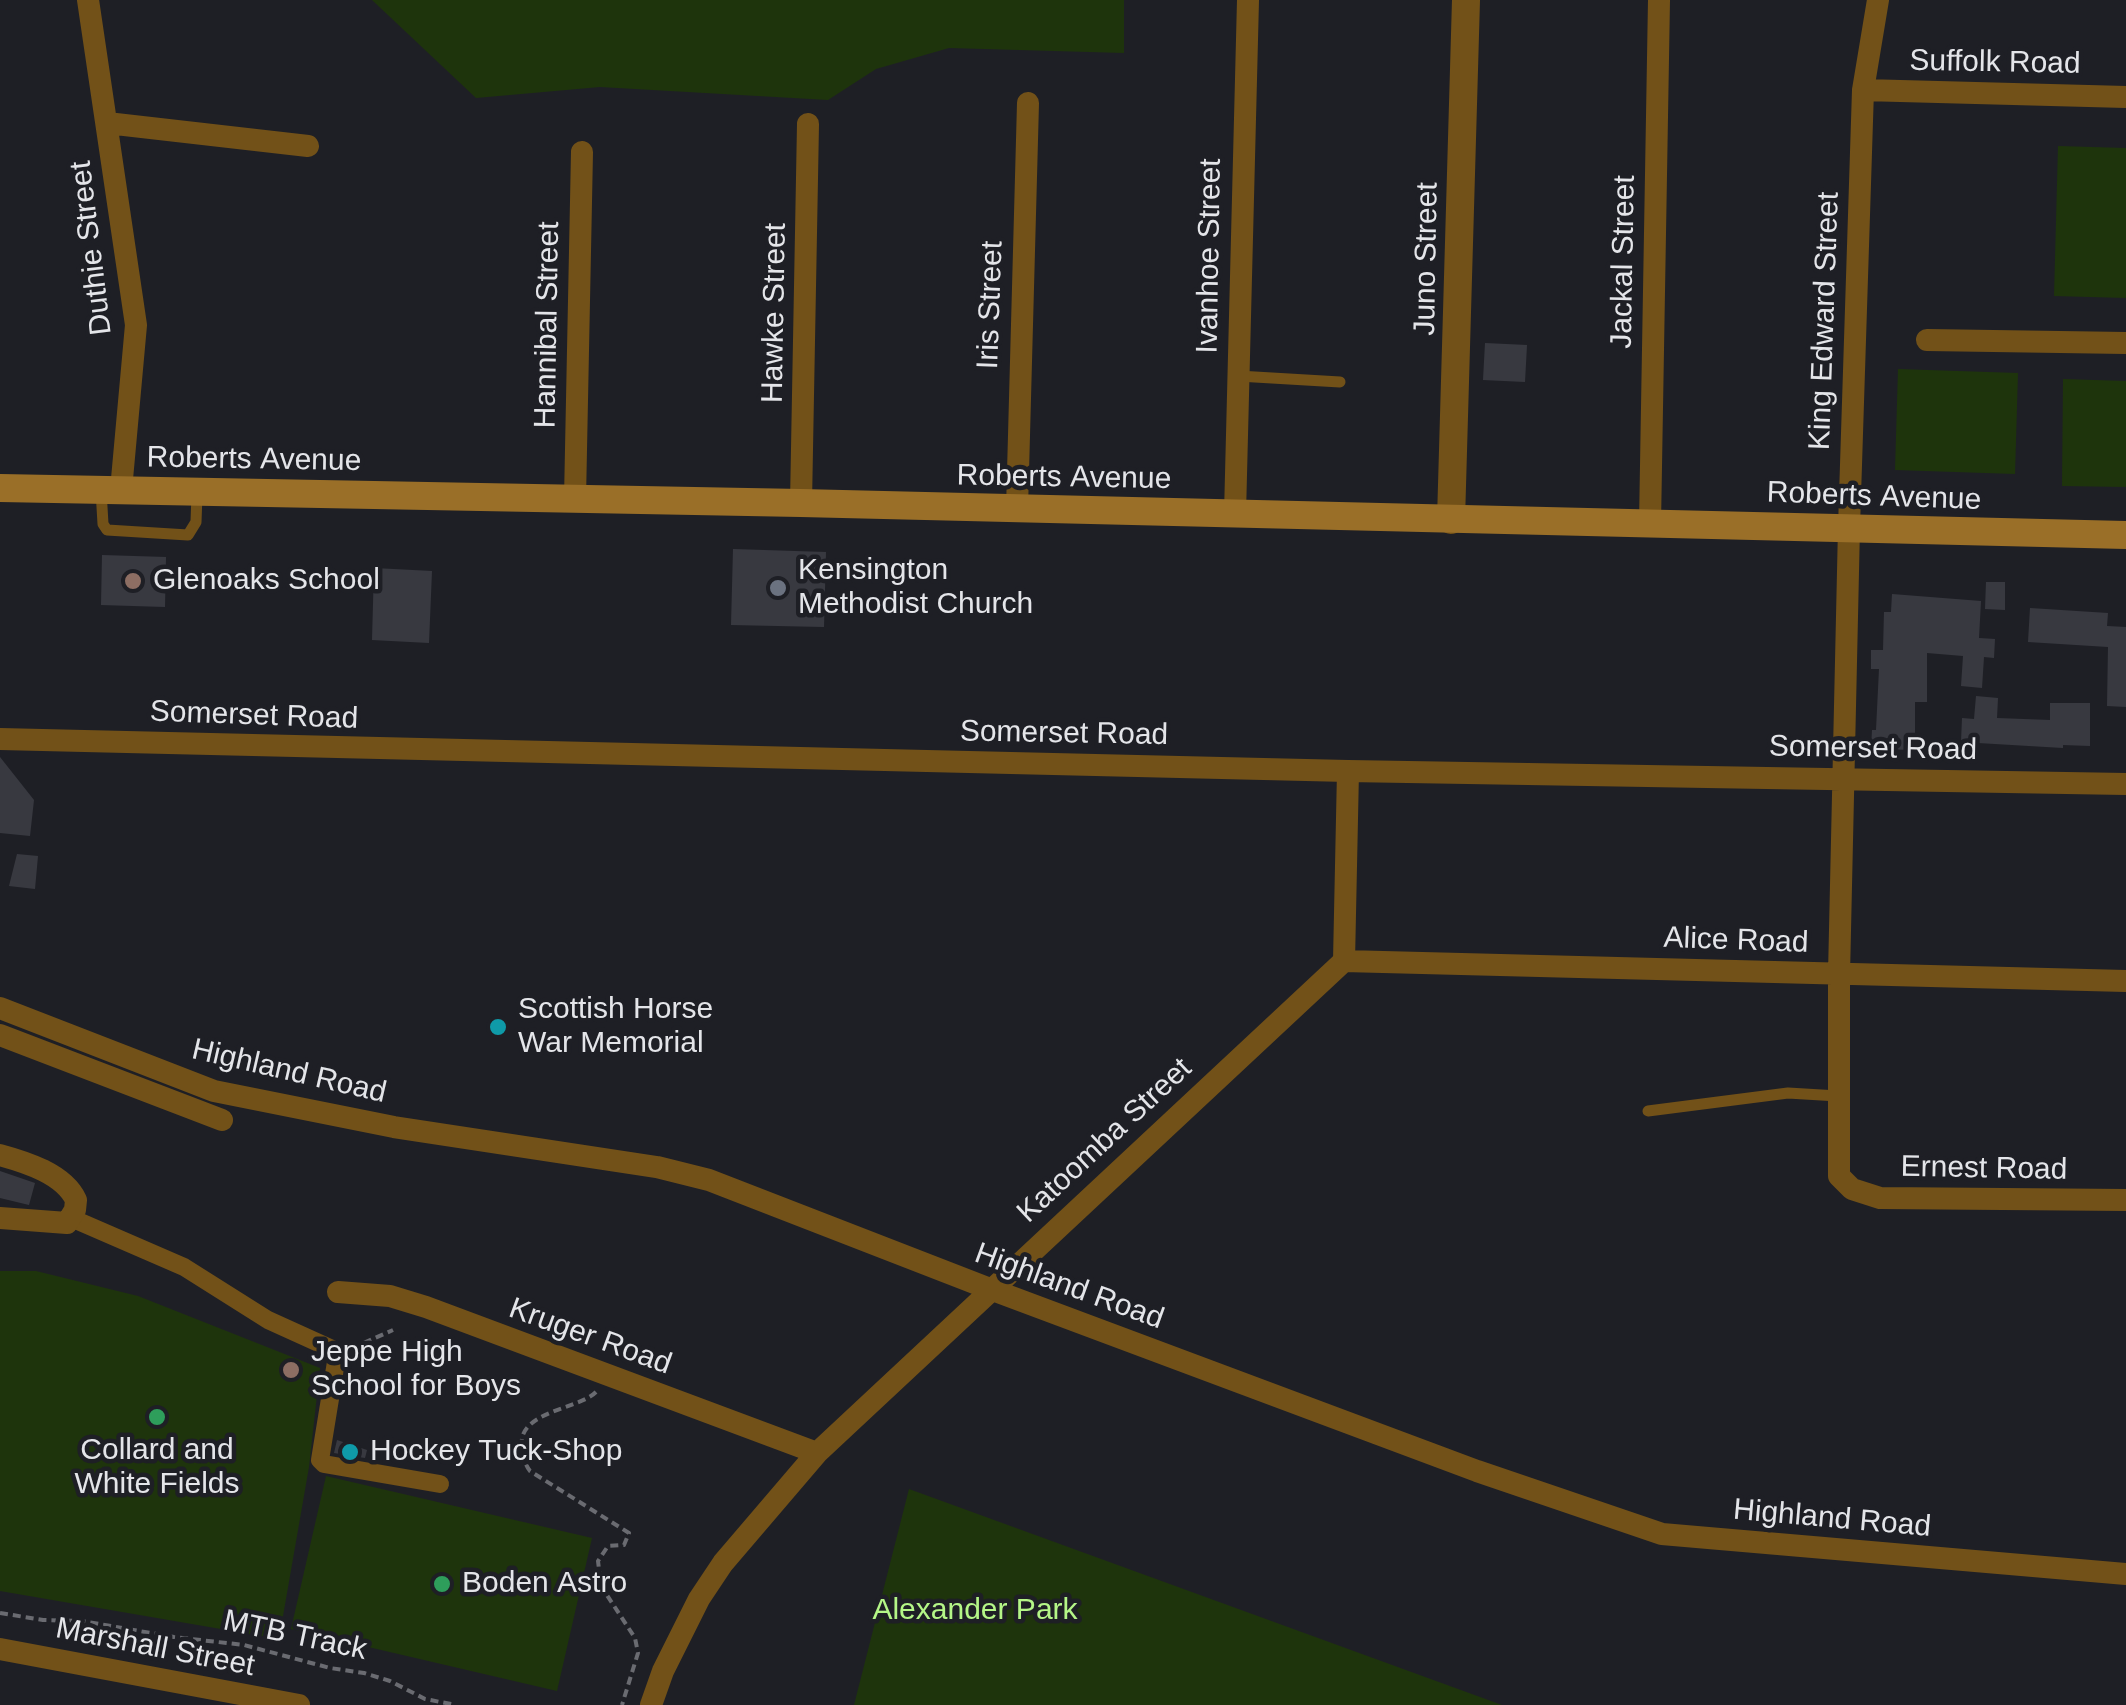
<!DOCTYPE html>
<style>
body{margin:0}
canvas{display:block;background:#1e1f25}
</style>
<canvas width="2126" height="1705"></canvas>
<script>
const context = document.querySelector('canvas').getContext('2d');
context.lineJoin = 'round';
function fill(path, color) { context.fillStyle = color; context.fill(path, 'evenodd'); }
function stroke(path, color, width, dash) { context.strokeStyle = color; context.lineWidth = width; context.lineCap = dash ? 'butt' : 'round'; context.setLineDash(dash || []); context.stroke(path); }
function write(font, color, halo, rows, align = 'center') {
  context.font = font + ' Helvetica,sans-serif'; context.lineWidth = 9; context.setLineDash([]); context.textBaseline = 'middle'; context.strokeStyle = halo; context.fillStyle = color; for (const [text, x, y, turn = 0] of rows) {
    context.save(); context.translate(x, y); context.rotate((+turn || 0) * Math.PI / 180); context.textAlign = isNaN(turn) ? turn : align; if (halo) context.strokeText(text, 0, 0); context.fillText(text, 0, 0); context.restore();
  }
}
fill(new Path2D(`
 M372,0H1124V53L949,48L876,69L828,100L600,87L476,98Z
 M2058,146L2126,148V298L2054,296Z
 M1898,369L2018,373L2015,474L1895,470Z
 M2063,379L2126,381V487L2062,486Z
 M0,1271H36L138,1296L320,1368L309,1467L279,1639L0,1591Z
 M326,1476L592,1538L557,1691L291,1629Z
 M909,1489L1502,1705H854Z`), '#1e340c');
fill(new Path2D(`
 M1485,343L1527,345L1525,382L1483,380Z
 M733,549L826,552L824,627L731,625Z
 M102,555L166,557L165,607L101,605Z
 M374,568L432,571L429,643L372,640Z
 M1986,582H2005V610L1985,609Z
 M1892,594L1981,601L1979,638L1995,639L1994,658L1984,657L1982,688L1961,686L1963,656L1927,653V702H1915V750L1871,749L1872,730H1876L1879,669H1871V650H1883L1884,612H1891Z
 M2030,608L2108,613L2107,626L2126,627V707L2107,706L2108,647L2028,642Z
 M1976,696L1998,698L1997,718L2050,720V703H2090V746L2063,745V748L1961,742L1962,718L1974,719Z
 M0,757L34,800L30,836L0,833Z
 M17,854L38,856L35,889L9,886Z
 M0,1171L35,1183L29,1205L0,1198Z
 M337,1440L367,1450L365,1458L334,1453Z`), '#383940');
stroke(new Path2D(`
 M352,1348L393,1330
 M596,1392C578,1410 516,1411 522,1448C524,1457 524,1463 530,1471L629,1533L624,1545L608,1546L598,1561L601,1586L635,1638L638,1653L622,1705
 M0,1613L43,1620L82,1621L174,1637L244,1645L330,1668L364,1673L390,1681L425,1699L456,1705`), '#6a6b71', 4, [8, 5]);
stroke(new Path2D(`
 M1238,376L1340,382
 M101,490L103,524L107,530L188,535L196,522L197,494
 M1648,1111L1788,1093L1838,1096`), '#725118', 11);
stroke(new Path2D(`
 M71,1218L184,1267L268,1320L332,1349L337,1356L320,1460L324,1464L440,1484`), '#725118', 18);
stroke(new Path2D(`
 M88,0L136,325L121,490
 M1878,0L1863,90L1849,527L1839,975V1176L1852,1189L1880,1198L2126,1200
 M1863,90L2126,97
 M107,123L308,146
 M1927,340L2126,343
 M575,499L582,152
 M801,503L808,124
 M1017,509L1028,103
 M1235,514L1248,0
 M1650,524L1659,0
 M0,739L1348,771L2126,784
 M1344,961L2126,981
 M0,1008L214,1091L394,1127L657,1167L709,1180L990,1289L1477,1471L1662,1534L2126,1574
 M0,1035L222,1120
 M0,1155C26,1162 64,1174 76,1200L75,1210L67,1223L0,1218
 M338,1292L390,1296L426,1307L817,1453
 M0,1649L299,1705
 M651,1705L663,1671L699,1599L723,1563L817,1453L1344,961L1348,771`), '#725118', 22);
stroke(new Path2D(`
 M1451,520L1466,0`), '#725118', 28);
stroke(new Path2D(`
 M0,488L801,503L2126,535`), '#9a6f28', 28);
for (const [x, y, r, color] of [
 [133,581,10,"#8d6e63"],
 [778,588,10,"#6b7280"],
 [498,1027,10,"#0f9aa8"],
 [291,1370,10,"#8d6e63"],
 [157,1417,10,"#2e9e5b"],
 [350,1452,10,"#0f9aa8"],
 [442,1584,10,"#2e9e5b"]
]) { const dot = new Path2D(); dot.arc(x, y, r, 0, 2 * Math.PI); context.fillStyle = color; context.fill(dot); stroke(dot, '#1e1f25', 4); }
write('30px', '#e4e5e9', '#1e1f25', [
 ["Suffolk Road",1995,63,1],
 ["Duthie Street",92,248,-97],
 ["Ivanhoe Street",1210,256,-89],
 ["Juno Street",1427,259,-89],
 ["Jackal Street",1624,262,-89],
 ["Iris Street",991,305,-88],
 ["Hawke Street",775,313,-89],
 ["King Edward Street",1825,321,-88],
 ["Hannibal Street",548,325,-89],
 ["Roberts Avenue",254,460,1],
 ["Roberts Avenue",1064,478,1],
 ["Roberts Avenue",1874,497,2],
 ["Somerset Road",254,716,2],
 ["Somerset Road",1064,734,1],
 ["Somerset Road",1873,749,1],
 ["Alice Road",1736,941,2],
 ["Highland Road",289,1072,13],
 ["Katoomba Street",1105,1141,-43],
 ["Ernest Road",1984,1169,1],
 ["Highland Road",1069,1287,20],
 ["Kruger Road",590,1337,20],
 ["Highland Road",1832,1519,5],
 ["MTB Track",295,1636,12],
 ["Marshall Street",155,1648,11]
]);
write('30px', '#e4e5e9', '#1e1f25', [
 ["Kensington",798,571],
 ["Methodist Church",798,605],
 ["Glenoaks School",153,581],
 ["Scottish Horse",518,1010],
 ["War Memorial",518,1044],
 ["Jeppe High",311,1353],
 ["School for Boys",311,1387],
 ["Collard and",157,1451,"center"],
 ["White Fields",157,1485,"center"],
 ["Hockey Tuck-Shop",370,1452],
 ["Boden Astro",462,1584]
], 'left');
write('30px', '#b4f687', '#1e1f25', [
 ["Alexander Park",975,1611]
]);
</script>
